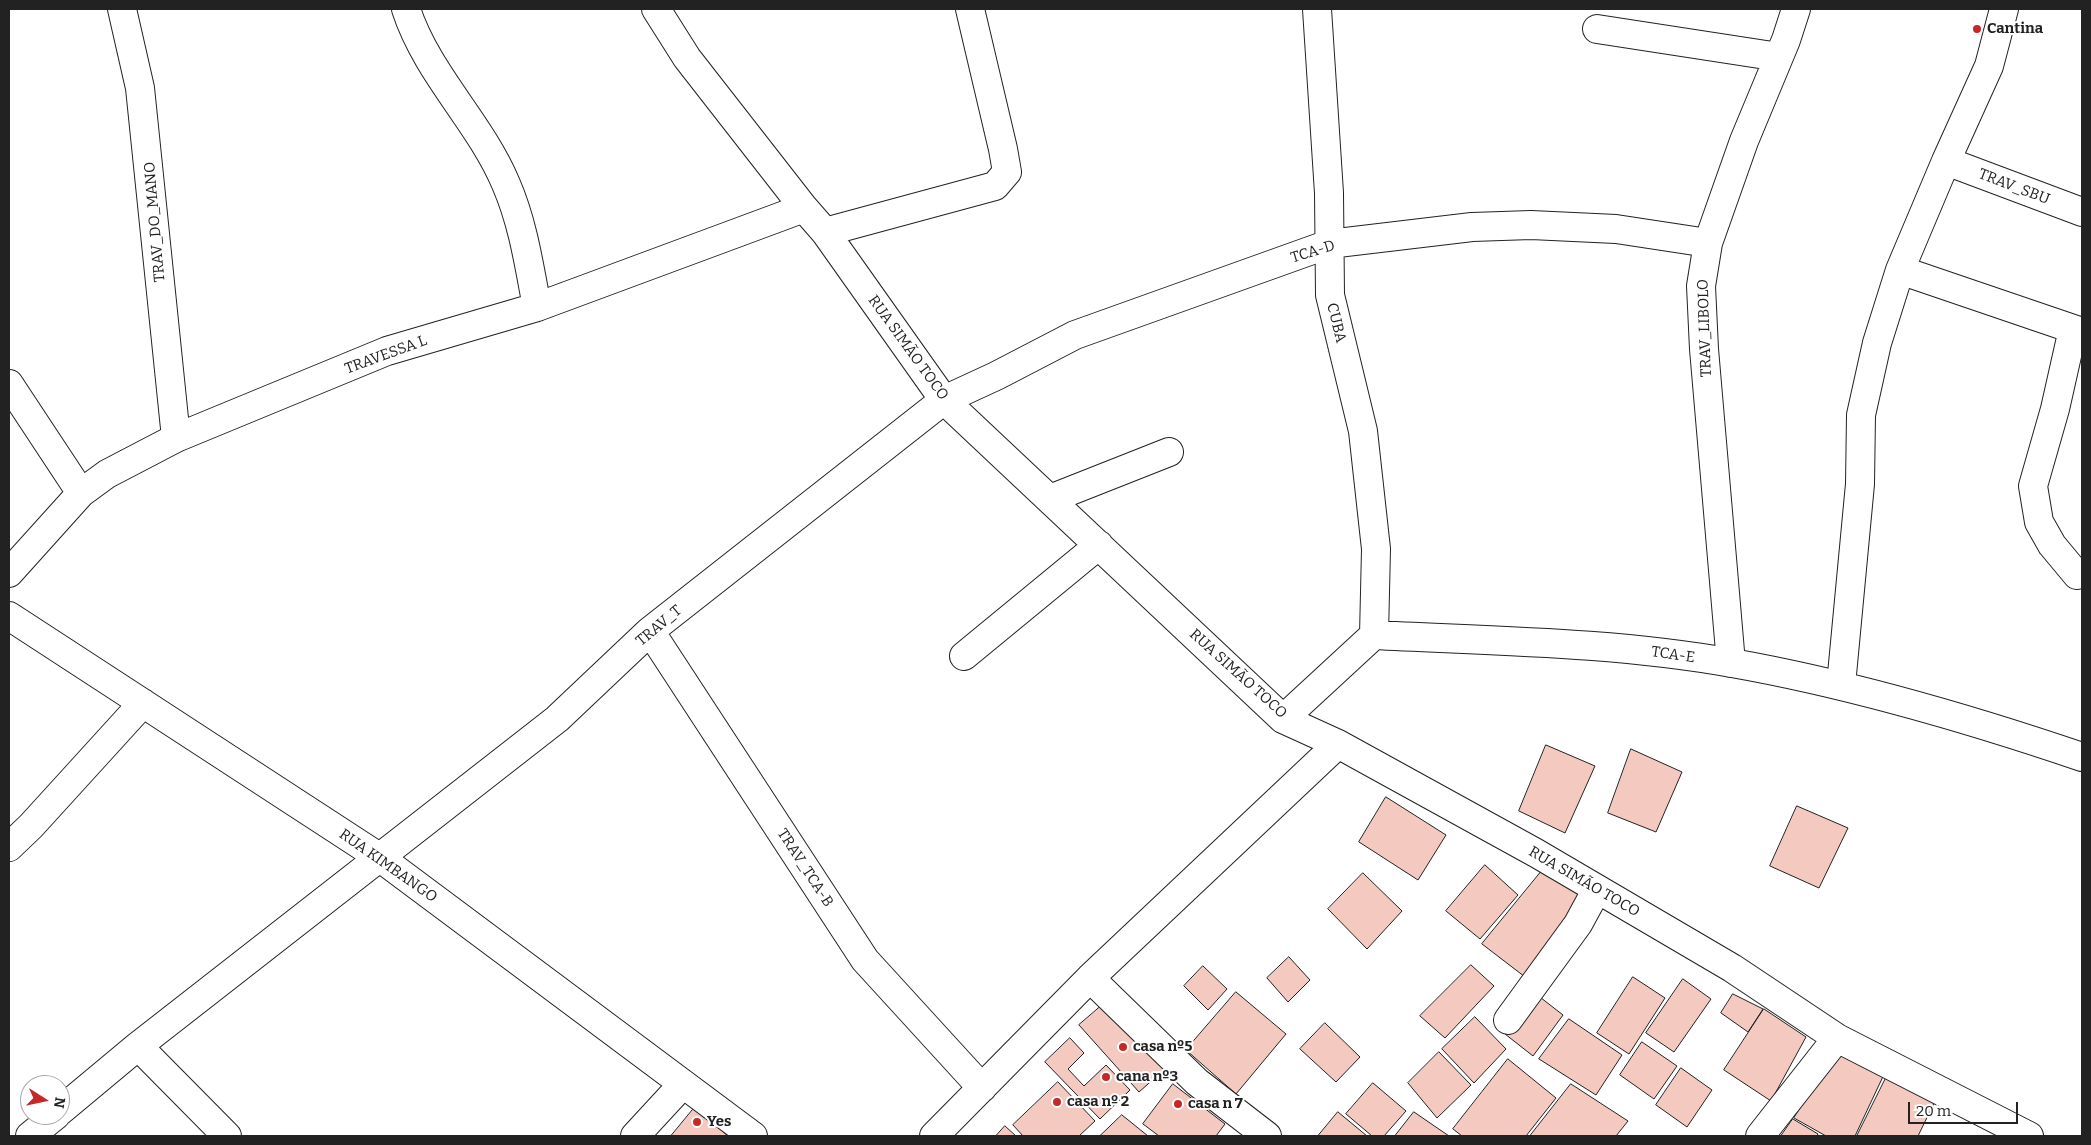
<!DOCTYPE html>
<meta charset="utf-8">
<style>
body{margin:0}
#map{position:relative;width:2091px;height:1145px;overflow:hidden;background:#fff;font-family:Bitter,serif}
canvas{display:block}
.frame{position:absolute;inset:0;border:10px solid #222;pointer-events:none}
.north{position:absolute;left:20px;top:1075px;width:50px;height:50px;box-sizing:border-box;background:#fff;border:1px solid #a7a7a7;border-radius:50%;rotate:100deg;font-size:14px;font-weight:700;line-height:20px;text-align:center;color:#222}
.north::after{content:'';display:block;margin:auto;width:18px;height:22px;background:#c62828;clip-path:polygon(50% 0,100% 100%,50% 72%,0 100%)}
.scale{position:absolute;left:1908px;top:1102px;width:110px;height:22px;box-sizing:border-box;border:2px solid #222;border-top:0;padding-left:6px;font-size:15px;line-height:18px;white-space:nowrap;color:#222;-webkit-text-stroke:4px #fff;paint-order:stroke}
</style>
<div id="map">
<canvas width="2091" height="1145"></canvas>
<div class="frame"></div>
<div class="north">N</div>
<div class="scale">20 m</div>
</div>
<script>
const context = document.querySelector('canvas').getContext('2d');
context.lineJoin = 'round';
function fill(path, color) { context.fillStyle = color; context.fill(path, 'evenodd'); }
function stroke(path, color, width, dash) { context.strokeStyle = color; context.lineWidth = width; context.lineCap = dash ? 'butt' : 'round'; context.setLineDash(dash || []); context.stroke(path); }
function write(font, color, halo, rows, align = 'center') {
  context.font = font + ' Bitter,serif'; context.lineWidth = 4; context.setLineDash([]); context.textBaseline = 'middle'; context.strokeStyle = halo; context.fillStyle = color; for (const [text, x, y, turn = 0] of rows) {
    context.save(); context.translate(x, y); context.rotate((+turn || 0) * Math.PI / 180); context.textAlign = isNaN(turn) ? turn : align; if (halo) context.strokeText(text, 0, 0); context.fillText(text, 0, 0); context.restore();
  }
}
const building = new Path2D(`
 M1546,745L1595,766L1565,833L1519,811Z
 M1631,749L1682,772L1656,832L1608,813Z
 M1386,797L1446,835L1418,880L1359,842Z
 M1797,806L1848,828L1819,888L1770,866Z
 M1485,865L1518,895L1480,939L1446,911Z
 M1545,867L1590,900L1529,980L1482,944Z
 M1363,873L1402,911L1367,949L1328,909Z
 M1289,957L1310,980L1288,1002L1267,978Z
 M1471,965L1494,986L1445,1038L1420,1016Z
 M1203,966L1227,989L1208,1010L1184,986Z
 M1633,977L1665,998L1629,1054L1597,1033Z
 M1683,979L1711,999L1674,1052L1646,1033Z
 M1236,992L1286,1034L1236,1094L1186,1050Z
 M1536,994L1563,1015L1533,1056L1505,1034Z
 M1733,994L1763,1009L1748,1032L1721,1013Z
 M1107,1001L1166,1068L1139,1092L1079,1025Z
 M1764,1009L1806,1037L1771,1101L1724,1070Z
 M1475,1017L1506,1049L1474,1083L1442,1049Z
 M1569,1019L1622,1055L1596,1095L1539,1059Z
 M1325,1023L1360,1057L1336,1082L1300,1049Z
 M1070,1038L1084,1053L1068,1069L1084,1086L1106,1065L1130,1090L1100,1119L1045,1062Z
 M1642,1042L1677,1066L1654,1099L1620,1075Z
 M1842,1046L1887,1068L1855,1136H1826L1794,1118Z
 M1439,1052L1471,1085L1437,1118L1408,1083Z
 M1508,1059L1556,1098L1526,1136H1462L1453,1129Z
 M1681,1068L1712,1090L1687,1127L1656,1105Z
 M1890,1070L1938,1095L1918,1136H1857Z
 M1058,1082L1095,1121L1079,1136H1023L1013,1125Z
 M1373,1083L1406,1111L1384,1136H1372L1346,1114Z
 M1173,1084L1225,1124L1216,1136H1159L1143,1124Z
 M1571,1084L1628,1121L1616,1136H1530Z
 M695,1107L728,1136H671Z
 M1338,1112L1367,1136H1318Z
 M1414,1112L1449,1136H1395Z
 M1122,1115L1148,1136H1100Z
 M1793,1119L1818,1134L1817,1136H1781Z
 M1005,1126L1016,1136H996Z`);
fill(building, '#f3c9c0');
stroke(building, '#222', 1);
const street = new Path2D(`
 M122,9L140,88L176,438
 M406,9C427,74 480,122 506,184C523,223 529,265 537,307
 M656,9L687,58L804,208L825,232L944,400L1283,719L1338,744L1536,853L1732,968L1837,1038L2029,1136
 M1317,9L1329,193L1330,295L1363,431L1376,549L1374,635
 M1597,29L1779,57
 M1946,161L2082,212
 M825,232L995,186L1007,172L1003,149L970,9
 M1900,270L2082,332
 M2073,329L2055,409L2033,486L2039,522L2052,545L2077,575
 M9,384L81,493
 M1050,499L1169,452
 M9,573L81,493L107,474L176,438L387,351L537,307L804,208
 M9,616L379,857L753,1136
 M650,631L865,960L982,1088
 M964,656L1099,545
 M1731,663L1704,349L1701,286L1708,243L1744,141L1786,40L1796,9
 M1841,685L1860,484L1861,415L1877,343L1900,270L1946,161L1989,66L2004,9
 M1283,719L1374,635C1493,641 1614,642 1732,663C1851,684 1967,718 2082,757
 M9,847L31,826L143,703
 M1090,978L1197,1082L1267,1136
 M1508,1020L1578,924L1597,889
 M138,1046L227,1136
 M60,1111L138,1046L557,719L650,631L944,400L996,376L1075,335L1329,244L1472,227L1531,225L1616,229L1708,243
 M30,1136L56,1115
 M635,1136L683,1084
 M934,1136L1090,978L1338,744
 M1760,1136L1837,1038`);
stroke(street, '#222', 30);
stroke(street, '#fff', 28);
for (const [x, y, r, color] of [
 [1977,29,5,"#c62828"],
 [1123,1047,5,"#c62828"],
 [1106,1077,5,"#c62828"],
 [1057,1102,5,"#c62828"],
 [1178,1104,5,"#c62828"],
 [697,1122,5,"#c62828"]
]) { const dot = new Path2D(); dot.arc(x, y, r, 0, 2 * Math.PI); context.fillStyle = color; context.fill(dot); stroke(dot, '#fff', 2); }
write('bold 15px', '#222', '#fff', [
 ["Cantina",1987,29],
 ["casa nº5",1133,1047],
 ["cana nº3",1116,1077],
 ["casa nº 2",1067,1102],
 ["casa n 7",1188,1104],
 ["Yes",707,1122]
], 'left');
write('15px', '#222', '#fff', [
 ["TRAV_SBU",2014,187,21],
 ["TRAV_DO_MANO",155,222,-95],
 ["TCA-D",1313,252,-17],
 ["CUBA",1336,323,76],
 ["TRAV_LIBOLO",1705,328,-92],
 ["RUA SIMÃO TOCO",908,348,54],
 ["TRAVESSA L",386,355,-20],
 ["TRAV_T",659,626,-40],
 ["TCA-E",1673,655,8],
 ["RUA SIMÃO TOCO",1238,674,42],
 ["RUA KIMBANGO",388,866,35],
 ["TRAV_TCA-B",805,868,57],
 ["RUA SIMÃO TOCO",1584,882,30]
]);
</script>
